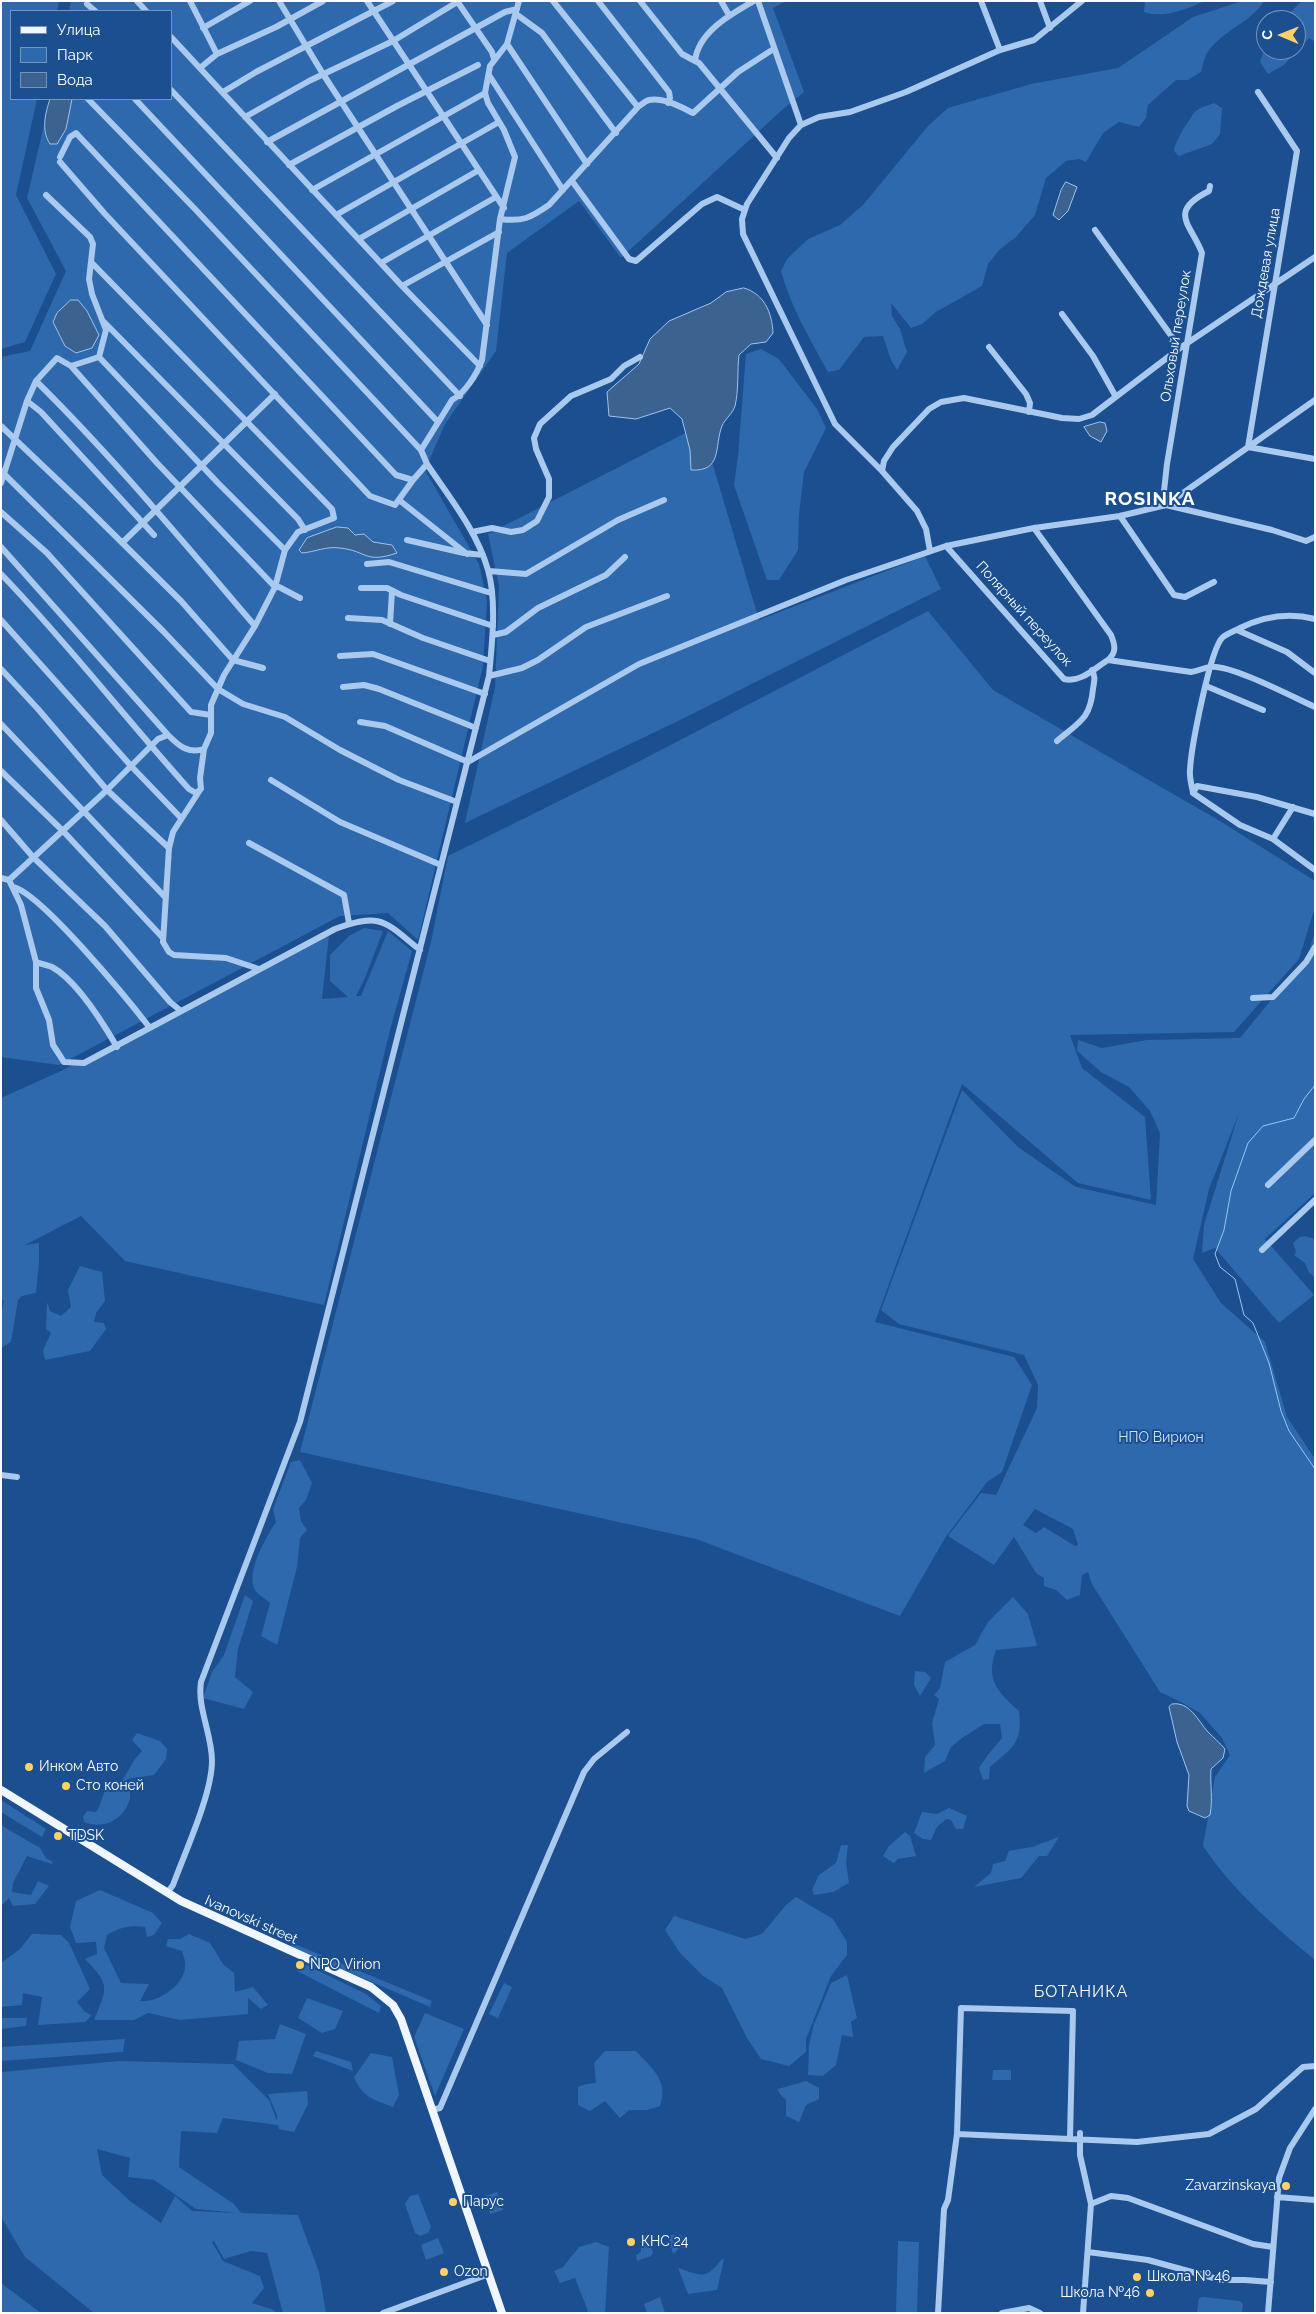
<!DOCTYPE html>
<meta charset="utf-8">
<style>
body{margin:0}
#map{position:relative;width:1316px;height:2314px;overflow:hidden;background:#1b4f8f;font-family:Raleway,sans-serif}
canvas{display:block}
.frame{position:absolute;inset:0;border:2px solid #fff;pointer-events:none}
.legend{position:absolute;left:10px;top:10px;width:162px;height:90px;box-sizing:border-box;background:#1b4f8f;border:1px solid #7695bc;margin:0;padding:6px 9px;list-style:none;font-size:15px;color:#fff}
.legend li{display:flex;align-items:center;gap:10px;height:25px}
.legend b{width:25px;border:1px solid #7695bc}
.north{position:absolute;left:1256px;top:10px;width:50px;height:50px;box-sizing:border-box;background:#1b4f8f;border:1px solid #7695bc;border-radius:50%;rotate:271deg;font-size:14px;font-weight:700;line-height:20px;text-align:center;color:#fff}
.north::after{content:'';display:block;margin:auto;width:18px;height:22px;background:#ffd166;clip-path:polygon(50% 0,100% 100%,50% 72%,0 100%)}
</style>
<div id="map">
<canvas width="1316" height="2314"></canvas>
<div class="frame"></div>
<ul class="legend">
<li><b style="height:6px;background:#f0f6ff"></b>Улица</li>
<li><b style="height:14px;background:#2e69ad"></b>Парк</li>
<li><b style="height:14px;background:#3c6290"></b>Вода</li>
</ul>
<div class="north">С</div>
</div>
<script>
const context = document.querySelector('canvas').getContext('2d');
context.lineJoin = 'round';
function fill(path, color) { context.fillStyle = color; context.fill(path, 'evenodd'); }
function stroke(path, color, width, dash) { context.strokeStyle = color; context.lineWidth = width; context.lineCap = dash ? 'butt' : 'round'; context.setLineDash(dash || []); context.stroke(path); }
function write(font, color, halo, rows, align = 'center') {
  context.font = font + ' Raleway,sans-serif'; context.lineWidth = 4; context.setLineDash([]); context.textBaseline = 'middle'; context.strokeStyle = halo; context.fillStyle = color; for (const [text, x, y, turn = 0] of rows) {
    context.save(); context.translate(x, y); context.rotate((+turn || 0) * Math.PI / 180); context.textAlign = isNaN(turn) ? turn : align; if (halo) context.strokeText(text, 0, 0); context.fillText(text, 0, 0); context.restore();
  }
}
fill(new Path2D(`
 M1,1H59L57,11H11V99H37L16,195L56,274L25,342L1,349Z
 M71,1H786L773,8L804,92L782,110L621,258L579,201L507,253L496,351L445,424L425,470L479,564L487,601L483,666L418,940L388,913L340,916L59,1065L1,1057V357L30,351L66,271L27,198L50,99H171V11H69Z
 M1145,1H1205C1186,9 1164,19 1144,12Z
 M1242,1H1264C1251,23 1221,31 1207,53C1204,58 1203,66 1201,72L1188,80H1176L1148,105L1146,118L1139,127L1119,122L1103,133L1086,162L1079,159L1066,161L1046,178L1035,215L1016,237L999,250L988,264L982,286L936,312L922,324L911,328L891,303L892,316L900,329L907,352L897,370L891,360L883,336L864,337L839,370L828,372C810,339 791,308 781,271L787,259L808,239L840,225L863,205L928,126L948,108L1031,84L1118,68L1193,17Z
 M1302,1H1315V42L1309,38L1284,65L1268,74L1260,62L1266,45V50H1296V20H1282Z
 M1214,103L1222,108L1220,134L1212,144L1179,156L1174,151C1174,143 1189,119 1195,112C1200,107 1207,106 1214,103Z
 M761,349L779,359L817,409L826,428L804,472L799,515L798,550L779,580H767L734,485L738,456L746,354Z
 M701,425L759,620L925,556L941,589L678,721L465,823L495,687L499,586L488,534Z
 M928,611L993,690L1220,821L1315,881V907L1299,959L1234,1032L1070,1035L1082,1068L1145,1117L1151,1200L1078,1183L962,1084L875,1322L1014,1357L1032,1385L1002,1472L987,1482L945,1538L900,1616L696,1539L300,1452L431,942L448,856L636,763Z
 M364,928L383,931L365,978L356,996H361L388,931L412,951L390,1030L324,1305L125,1261L81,1216L25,1245L39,1243V1263L36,1293L22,1296L18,1300L11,1342L1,1348V1314L4,1301L1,1300V1098L61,1071L329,935L322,999L348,997L330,981V955L349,936Z
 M1315,930V1193L1265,1239L1314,1295L1279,1323L1215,1248L1202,1253L1204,1225L1239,1113L1209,1189L1193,1259L1221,1303L1265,1342L1287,1417L1315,1459V1960C1274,1926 1233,1891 1203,1846L1215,1777L1230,1755L1222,1738L1200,1713L1181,1702L1160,1692L1092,1584L1088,1572L1082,1575L1080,1595L1067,1600L1056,1590L1044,1586V1578L1036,1573L1014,1537L994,1565L948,1536L981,1493L996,1495L1037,1408L1038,1385L1024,1355L899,1324L881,1310L962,1090L1018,1147L1076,1187L1156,1205L1160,1133L1150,1111L1129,1087L1101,1072L1077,1051L1078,1040L1102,1048L1147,1040L1240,1038L1308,955ZM1035,1509L1073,1529L1078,1545L1075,1546L1044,1527L1036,1533L1023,1525Z
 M1305,1236L1315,1239V1277L1309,1273L1305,1263L1294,1255L1296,1252L1293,1243L1300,1237Z
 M80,1266L102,1272L105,1301L96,1313L94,1322L104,1323L106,1329L90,1351L45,1360L43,1350L51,1333L46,1329L47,1302L50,1311L61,1316L71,1307L68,1290Z
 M300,1460L312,1483L306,1500L299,1508L301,1521L307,1530L300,1538L297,1567L277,1645L261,1636L270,1603C266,1599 258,1595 255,1590C245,1573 266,1537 276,1522L273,1509L291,1462Z
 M245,1595L253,1601L238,1649L235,1677L253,1692L244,1709L203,1698L212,1672L224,1655Z
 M1013,1597L1028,1614L1037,1646L996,1650C985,1680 998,1692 1019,1711C1023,1743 1013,1747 990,1767L989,1779L983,1780L979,1768L987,1756L1002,1738L1000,1724H984L962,1738L951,1747L945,1761L924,1773L925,1757L935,1745L932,1723L939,1699L934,1695L940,1688L945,1662L975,1645L988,1622Z
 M915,1671L925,1672L931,1678L920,1696L914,1685Z
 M137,1733L160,1741L167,1749L166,1759L154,1775L127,1779C128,1784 131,1793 130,1798C125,1820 103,1830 84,1822L83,1817L87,1811L96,1812C106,1798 100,1783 122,1781L135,1759L142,1751L132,1740Z
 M1,1800L46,1829L42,1837L1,1812Z
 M949,1808L967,1816L963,1829H956L951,1820L946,1819L937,1827L931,1840L923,1839L914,1833L922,1812L937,1814Z
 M1,1825L40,1848L46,1858L53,1862L52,1864L27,1856L13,1883L12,1892L31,1895L38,1881L49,1886L35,1904L13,1906L9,1898L1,1906Z
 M905,1832L910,1836L916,1856L898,1859L894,1863L883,1856L889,1846Z
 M1059,1837L1047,1856H1039L1021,1878L974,1887L991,1873L993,1864L1005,1861L1009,1851L1032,1847Z
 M841,1845H848L846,1862L849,1883L833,1892L814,1895L812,1890L819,1875L836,1863Z
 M100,1890L153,1913L162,1923L154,1935L147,1937L145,1927C130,1925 121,1927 107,1935L104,1948L121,1983L149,1984L140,2001C158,2003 185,1985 185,1966C186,1961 183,1955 182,1951L166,1946L168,1939H180L189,1934L210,1943L223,1964L234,1973L235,1992L253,1987L268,2005L261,2009L248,1998V2014L180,2020L148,2013L134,2020H94C108,1987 110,1985 85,1959L97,1954L96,1942L76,1943L70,1927L76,1901Z
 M796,1897L833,1919L847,1942V1955L831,1976L806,2039V2052L789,2066L761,2059L747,2038L722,1988L703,1976L680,1953L665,1930L674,1916L745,1939L762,1934L786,1905Z
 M32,1934L61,1935L69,1943L90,1989L77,2002L85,2012L92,2015L85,2022L38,2025L42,1997L23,1993L22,2005L1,2007V1963L20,1949Z
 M292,1943L432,2001L430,2007L291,1947Z
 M296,1960L366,1994L381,2006L379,2013L297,1971Z
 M847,1975L857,2018L851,2022L853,2037L842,2035L836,2065L823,2076L808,2075L809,2045L814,2024L831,1983Z
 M504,1983L512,1987L498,2018L489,2014Z
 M307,1998L343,2011L335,2029L322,2033L298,2018Z
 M425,2013L464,2029L435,2096L414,2037Z
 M1,2018H27L26,2026L1,2029Z
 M280,2024L306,2034L292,2074L268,2073L236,2060L239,2041L275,2039Z
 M125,2039L123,2052L1,2061V2047Z
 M316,2051L351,2062L353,2071L313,2056Z
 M605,2051H636C652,2069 669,2080 660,2106L647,2110H629L620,2118L605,2101L590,2111L578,2105V2087L586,2084L596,2083L594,2063Z
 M371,2053L392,2057L399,2095L393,2107C374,2100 362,2097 354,2077Z
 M119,2061L233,2064L269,2100L277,2121V2115L268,2094L307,2091L308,2104L294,2132L279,2129L278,2125L223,2118L217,2133L181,2131L179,2167L234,2204L241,2213L298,2215L319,2272L326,2313H283L267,2253L251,2251L224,2259L214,2241L212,2242L223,2261L260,2276L264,2288L252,2303L274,2310L276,2313H94L25,2257L1,2217V2072ZM97,2149L130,2158L128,2177L154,2180L196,2209L239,2213L192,2211L175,2196L161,2223L130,2201L102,2175Z
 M993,2070H1011V2080H992Z
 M806,2081L819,2088V2099L806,2105L799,2122L786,2116V2100L779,2093L778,2089Z
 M497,2192L503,2210L490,2214L485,2196Z
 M418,2194L431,2227L428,2233L420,2236L415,2233L405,2204L410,2196Z
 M668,2235H682C683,2243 679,2250 673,2254Z
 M438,2238L444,2253L426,2260L421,2245Z
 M898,2241L919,2242L917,2313H896Z
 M596,2242L609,2247L605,2313H586L588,2311L575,2278L560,2283L554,2271L563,2267L579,2247Z
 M641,2242H650L653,2253L651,2256L637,2261L636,2255L641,2252Z
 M722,2259H724L717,2290L688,2294L678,2268C703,2276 705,2280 722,2259Z
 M1,2283L41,2313H1Z
 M660,2297L665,2313H647L644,2304Z
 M1202,2297L1240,2301L1243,2304L1242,2313H1197L1199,2298Z`), '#2e69ad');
const water = new Path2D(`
 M50,99H72L66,129L57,144H50C41,130 45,114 50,99Z
 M1066,182L1077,187L1068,211L1059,220L1053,215L1061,190Z
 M744,288C764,294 772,312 773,333L766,342L751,344L739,355C737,371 739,390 735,406C733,413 725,419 722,426C714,446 723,472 691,470L690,450L682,419L670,408L636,419L609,416L607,392L639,364L650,339L669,321L711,303L726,292Z
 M71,300H78L87,311L99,335L92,348L76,353L65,346L53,322L57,313Z
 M1100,422L1105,423L1107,431L1101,442L1090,436L1084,427Z
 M337,527L348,528L355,535L364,534L373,542L392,545L397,553C364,564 368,551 340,548C326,546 315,552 302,553L299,550L307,538Z
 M1172,1704C1190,1701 1198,1721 1208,1732C1214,1738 1220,1743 1225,1749L1223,1758L1211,1769C1210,1785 1213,1799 1210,1815L1205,1818L1189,1811L1187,1806L1189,1775L1177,1742L1169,1707Z`);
fill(water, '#3c6290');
stroke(water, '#9cc4f0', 1);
stroke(new Path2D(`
 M1315,1085L1304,1099L1294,1118L1263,1126L1248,1143L1231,1191L1224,1230L1215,1254L1220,1267L1235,1279L1244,1315L1253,1323L1269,1363L1281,1411L1289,1431L1315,1469`), '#9cc4f0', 1);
stroke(new Path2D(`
 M137,1L146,11
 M190,1L217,54
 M279,1L323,74L487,325
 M367,1L504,208
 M457,1L492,52L494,59
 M553,1L638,107
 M598,1L669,92L670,98L668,103
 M640,1L682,54L695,61
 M721,1L729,15
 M754,1C731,14 698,32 695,61L699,63L777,158
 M758,1L801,125
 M981,1L1000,50
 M1040,1L1050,28
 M87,4L95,11
 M516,14L542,33L616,133
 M203,28L250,1
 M171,37L402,286L480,366
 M507,44L587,164
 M200,68L217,54L276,27L323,1
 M489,75L563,190
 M171,90L460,396
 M223,92L256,72L393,1
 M1258,92L1297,151L1248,447L1315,459
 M88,99L194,208L421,450
 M135,99L438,422
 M245,117L309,81L393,41L459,1
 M267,142L505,12L517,9
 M60,157L70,137L76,133L396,475L413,480L427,464
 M60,162L105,214L370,496L395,505L413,480
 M289,165L397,106L478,65
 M572,181L629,259L636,261L702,204L717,197L745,210
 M312,190L485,93
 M336,215L499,122
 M500,219C523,222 530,218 549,205L638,107C641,105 645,101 649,100C663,97 681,107 693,113L738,72L772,50L775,51
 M1095,230L1180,348
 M359,239L479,170
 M381,263L496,197
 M402,286L499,232
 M1062,314L1093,356L1116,397
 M103,321L298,519L305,530
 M989,347L1026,394L1030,403L1029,412
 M99,357L218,483L285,550
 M71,366L157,463L275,587H279L300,598
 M36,381C114,458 184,543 255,626
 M27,401L41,412L154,535
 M1,426L84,505L181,601L233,660L263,668
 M1,471L163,631L218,689L243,704L285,717L340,750L399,780L457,802
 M882,471L835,424L743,234L742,219L747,204L789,138L801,125L819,117L850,112L906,92L1000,50L1034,40L1082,1
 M1,483L27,401L36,381L57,358L71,366L99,357L106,330L92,294L89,279L93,244L90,237L46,195
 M399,500L467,554
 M1166,505L1164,491L1167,464L1202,253C1191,224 1167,212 1209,191L1210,186
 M1166,505L1272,530L1306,541L1315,537
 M1,512L47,553L191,712L211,715
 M1120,516L1174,595L1185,597L1214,582
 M1034,528L1111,635C1115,645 1117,652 1108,660
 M472,532L492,528L511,532L523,530L537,521L549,497V479L536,449L534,438L540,424L571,396L611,379L624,366L640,357
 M407,540L464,553L483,555
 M122,543L275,394
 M946,546L1064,679C1081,683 1095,668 1108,660L1191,672C1198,671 1203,668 1210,667C1228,663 1295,698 1315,707
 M1,547L168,735
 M930,551L926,529L917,511L882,471L884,461L893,447L929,409L941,402L964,398L1062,418L1079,419L1092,415L1180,348L1315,257
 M367,564L389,562L491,593
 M489,571L526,574L618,520L664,500
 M1,574C67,642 125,718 189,789L196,793L201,789L200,778L204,749
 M361,588H387L401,595L493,626
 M348,618L382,620L423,638L490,661
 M1315,619C1288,612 1264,616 1240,628C1235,631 1228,633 1223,637C1210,648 1191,749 1190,770C1189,777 1192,786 1193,793L1240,825L1273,839L1315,870
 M1,620L132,767L181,818
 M390,624L392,591
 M1237,630L1287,652L1315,673
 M493,635L506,632L538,608L606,575L625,557
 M340,656L373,654L485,694
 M1,669L38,709L107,790L169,848
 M489,676L522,668L538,660L586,627L667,596
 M1206,686L1263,710
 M343,687L364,685L379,689L476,728
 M360,722L385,726L468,762
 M1,724L165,897
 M1057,741C1079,722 1090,720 1093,689C1094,681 1096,678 1092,670
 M468,762L639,664L846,580L946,546L1034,528L1120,516L1166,505L1315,400
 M1,771L63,831L163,938
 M271,780L340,822L441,865
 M200,790L173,832L169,848L163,942L169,952L174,955L226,958L259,969
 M1193,793L1197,786L1257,797L1315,814
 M1,820L33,857L105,926L170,1002L181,1011
 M1273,839L1293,807
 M249,843L344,895L349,923
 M1,878L9,880L21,905L36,962V988L49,1020L53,1045L64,1062L84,1063L335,929C381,912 384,921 420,950
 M9,880L107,790L158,739L168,735C179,746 188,754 204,749L211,733V705L224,675L255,626L275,587L285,550L298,532L334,518L332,509L92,263
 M13,887C41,893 129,1001 150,1028
 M36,962C41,964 47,965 52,967C76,980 103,1023 117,1047
 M1253,998L1273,997L1306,962L1315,947
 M1268,1185L1315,1140
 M1262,1250L1315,1200
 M1,1475L17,1477
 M167,1893L173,1885C185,1852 212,1794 212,1761C212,1734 197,1708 201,1682L300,1422L489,676C492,644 497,601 488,570C477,531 449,497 427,464L421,450L452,400C465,393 477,374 482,360L500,219L515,157L504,130L488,103L485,93L490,66L507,44L519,1
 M432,2110L440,2108L584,1772L594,1759L627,1732
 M1080,2133V2155L1091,2204L1083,2313
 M957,2134L1137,2142L1209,2134L1256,2109L1303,2067L1315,2066
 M1277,2197L1315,2200
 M1091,2204L1111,2196L1128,2198L1253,2244L1273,2247
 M1088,2252L1148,2260L1221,2280H1245L1271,2282
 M383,2313L489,2274
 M938,2313L944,2209L948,2200L957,2134L961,2008L1073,2011L1070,2138
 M1002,2313L1029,2308L1040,2313
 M1268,2313L1279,2178L1290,2148L1315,2109`), '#a9c9ee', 6);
stroke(new Path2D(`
 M1,1790L181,1901L371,1987L393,2005L401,2019L502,2313`), '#f0f6ff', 8);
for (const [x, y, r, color] of [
 [29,1767,5,"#ffd166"],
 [66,1786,5,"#ffd166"],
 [58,1836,5,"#ffd166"],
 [300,1965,5,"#ffd166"],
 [1286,2186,5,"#ffd166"],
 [453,2202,5,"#ffd166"],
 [631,2242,5,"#ffd166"],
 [444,2272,5,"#ffd166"],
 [1137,2277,5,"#ffd166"],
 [1150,2293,5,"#ffd166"]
]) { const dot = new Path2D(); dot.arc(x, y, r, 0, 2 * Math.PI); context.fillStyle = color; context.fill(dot); stroke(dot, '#1b4f8f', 2); }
write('14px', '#fff', '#1b4f8f', [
 ["Дождевая улица",1266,263,-80],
 ["Ольховый переулок",1176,336,-81],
 ["Полярный переулок",1024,614,48],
 ["Ivanovski street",251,1920,24]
]);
write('14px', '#cfe3fa', '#1b4f8f', [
 ["НПО Вирион",1161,1438]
]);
write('14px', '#fff', '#1b4f8f', [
 ["Инком Авто",39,1767],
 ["Сто коней",76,1786],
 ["TDSK",68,1836],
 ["NPO Virion",310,1965],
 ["Zavarzinskaya",1276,2186,"right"],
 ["Парус",463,2202],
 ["КНС 24",641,2242],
 ["Ozon",454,2272],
 ["Школа № 46",1147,2277],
 ["Школа №46",1140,2293,"right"]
], 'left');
context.letterSpacing = '1px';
write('16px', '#fff', '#1b4f8f', [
 ["БОТАНИКА",1081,1992]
]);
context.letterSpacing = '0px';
context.letterSpacing = '1px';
write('bold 19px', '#fff', '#1b4f8f', [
 ["ROSINKA",1150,499]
]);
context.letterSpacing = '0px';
</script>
